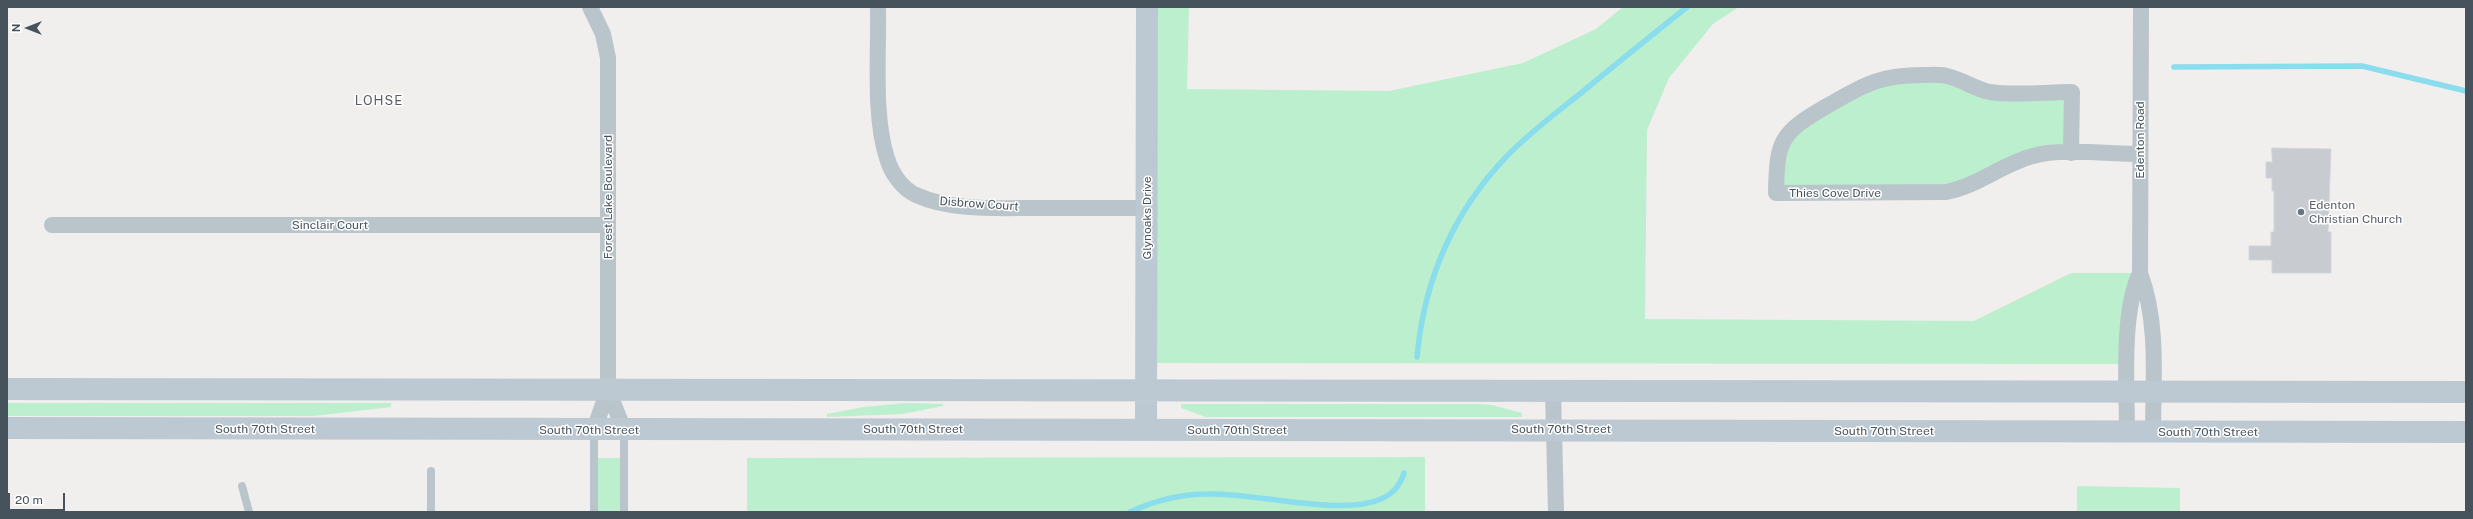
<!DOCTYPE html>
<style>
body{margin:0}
#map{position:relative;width:2473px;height:519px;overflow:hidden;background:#f1eeee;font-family:"Public Sans",sans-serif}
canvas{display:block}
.frame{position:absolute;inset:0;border:8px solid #46535c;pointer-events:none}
.north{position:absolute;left:8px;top:8px;width:40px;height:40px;-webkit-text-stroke:3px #fff;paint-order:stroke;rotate:270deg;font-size:11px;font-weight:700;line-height:16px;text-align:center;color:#46535c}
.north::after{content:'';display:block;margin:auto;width:14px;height:18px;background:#46535c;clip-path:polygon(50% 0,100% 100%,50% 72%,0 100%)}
.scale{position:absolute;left:8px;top:493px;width:57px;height:18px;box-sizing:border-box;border:2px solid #46535c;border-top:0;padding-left:5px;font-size:12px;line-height:14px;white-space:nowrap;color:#46535c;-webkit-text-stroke:3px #fff;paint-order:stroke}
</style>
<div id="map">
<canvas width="2473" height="519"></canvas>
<div class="frame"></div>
<div class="north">N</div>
<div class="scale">20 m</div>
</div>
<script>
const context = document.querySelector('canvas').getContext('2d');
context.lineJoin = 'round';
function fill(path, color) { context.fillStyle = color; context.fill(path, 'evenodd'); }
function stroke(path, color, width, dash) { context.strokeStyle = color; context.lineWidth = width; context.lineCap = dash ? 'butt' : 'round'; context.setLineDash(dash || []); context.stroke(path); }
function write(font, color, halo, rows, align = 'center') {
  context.font = font + ' "Public Sans",sans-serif'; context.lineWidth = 3; context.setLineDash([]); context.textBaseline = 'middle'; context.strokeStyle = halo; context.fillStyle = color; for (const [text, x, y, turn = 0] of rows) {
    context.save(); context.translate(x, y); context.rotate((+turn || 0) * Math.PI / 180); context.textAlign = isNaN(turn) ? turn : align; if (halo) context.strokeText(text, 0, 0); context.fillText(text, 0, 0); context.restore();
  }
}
fill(new Path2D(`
 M1147,7H1189L1187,89L1389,91L1523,63L1596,29L1623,7H1739L1713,24L1669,78L1647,130L1645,319L1974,321L2071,273H2140L2128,364L1146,363Z
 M1904,75L1978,89L2072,92L2071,153H2053L1964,189L1776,193L1787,133Z
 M7,403H391V407L314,416H7Z
 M906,403L943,404V406L902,414L827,417V414L864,407Z
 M1181,404H1479L1492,405L1522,413V417H1206L1181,408Z
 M1425,457V512H747V458Z
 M594,458H624V512H594Z
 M2077,486L2180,488V512H2077Z`), '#bcefcd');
stroke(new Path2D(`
 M2174,67L2362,66L2466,91
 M1417,357C1424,281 1453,212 1507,156C1529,133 1556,113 1581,93C1616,64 1652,35 1687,7
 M1130,512C1154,501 1180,494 1207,494C1253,492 1341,517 1381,499C1393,494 1400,486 1404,473`), '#89ddec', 5.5);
const building = new Path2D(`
 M2272,148L2331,149L2328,232H2331V273H2272V260H2249V246H2271V232H2274V191H2272V178H2266V162H2272Z`);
fill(building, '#c8ccd1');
stroke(building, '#d2d5da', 1);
stroke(new Path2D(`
 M594,430V512
 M242,486L249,512
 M431,512V471
 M624,512V430`), '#bac4cb', 8);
stroke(new Path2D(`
 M590,7L603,34L608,58V390L594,430
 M878,7C879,52 873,116 887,158C891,172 901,188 916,195C951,211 997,208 1035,208C1072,208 1110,208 1147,208
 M2141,7L2140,273C2159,323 2153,380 2153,432
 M2071,153L2072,92C2045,92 2016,96 1990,92C1974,89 1962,79 1947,76C1939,74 1931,75 1923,75C1879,75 1864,85 1827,106C1780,133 1777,140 1776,193L1946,192C1978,186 2002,164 2033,156C2061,148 2110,154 2140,154
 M52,225H608
 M608,390L624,430
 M1553,390L1556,512
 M2127,432C2127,387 2121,313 2140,273`), '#bac4cb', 16);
stroke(new Path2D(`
 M7,389L2466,392
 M7,428L2466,432
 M1146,429L1147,7`), '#bcc8d2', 22);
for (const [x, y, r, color] of [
 [2301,212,4,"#6b7280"]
]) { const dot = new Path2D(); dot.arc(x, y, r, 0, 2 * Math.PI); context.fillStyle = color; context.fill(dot); stroke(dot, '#fff', 1.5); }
write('12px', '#46535c', '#fff', [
 ["Edenton Road",2140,140,-90],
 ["Thies Cove Drive",1835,193],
 ["Forest Lake Boulevard",608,197,-90],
 ["Disbrow Court",979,204,4],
 ["Glynoaks Drive",1147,218,-90],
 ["Sinclair Court",330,225],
 ["South 70th Street",265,429],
 ["South 70th Street",913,429],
 ["South 70th Street",1561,429],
 ["South 70th Street",589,430],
 ["South 70th Street",1237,430],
 ["South 70th Street",1884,431],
 ["South 70th Street",2208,432]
]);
write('12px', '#5b616d', '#fff', [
 ["Edenton",2309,205],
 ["Christian Church",2309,219]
], 'left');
context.letterSpacing = '1px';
write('13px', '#5b5f63', '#fff', [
 ["LOHSE",379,101]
]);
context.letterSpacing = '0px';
</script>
